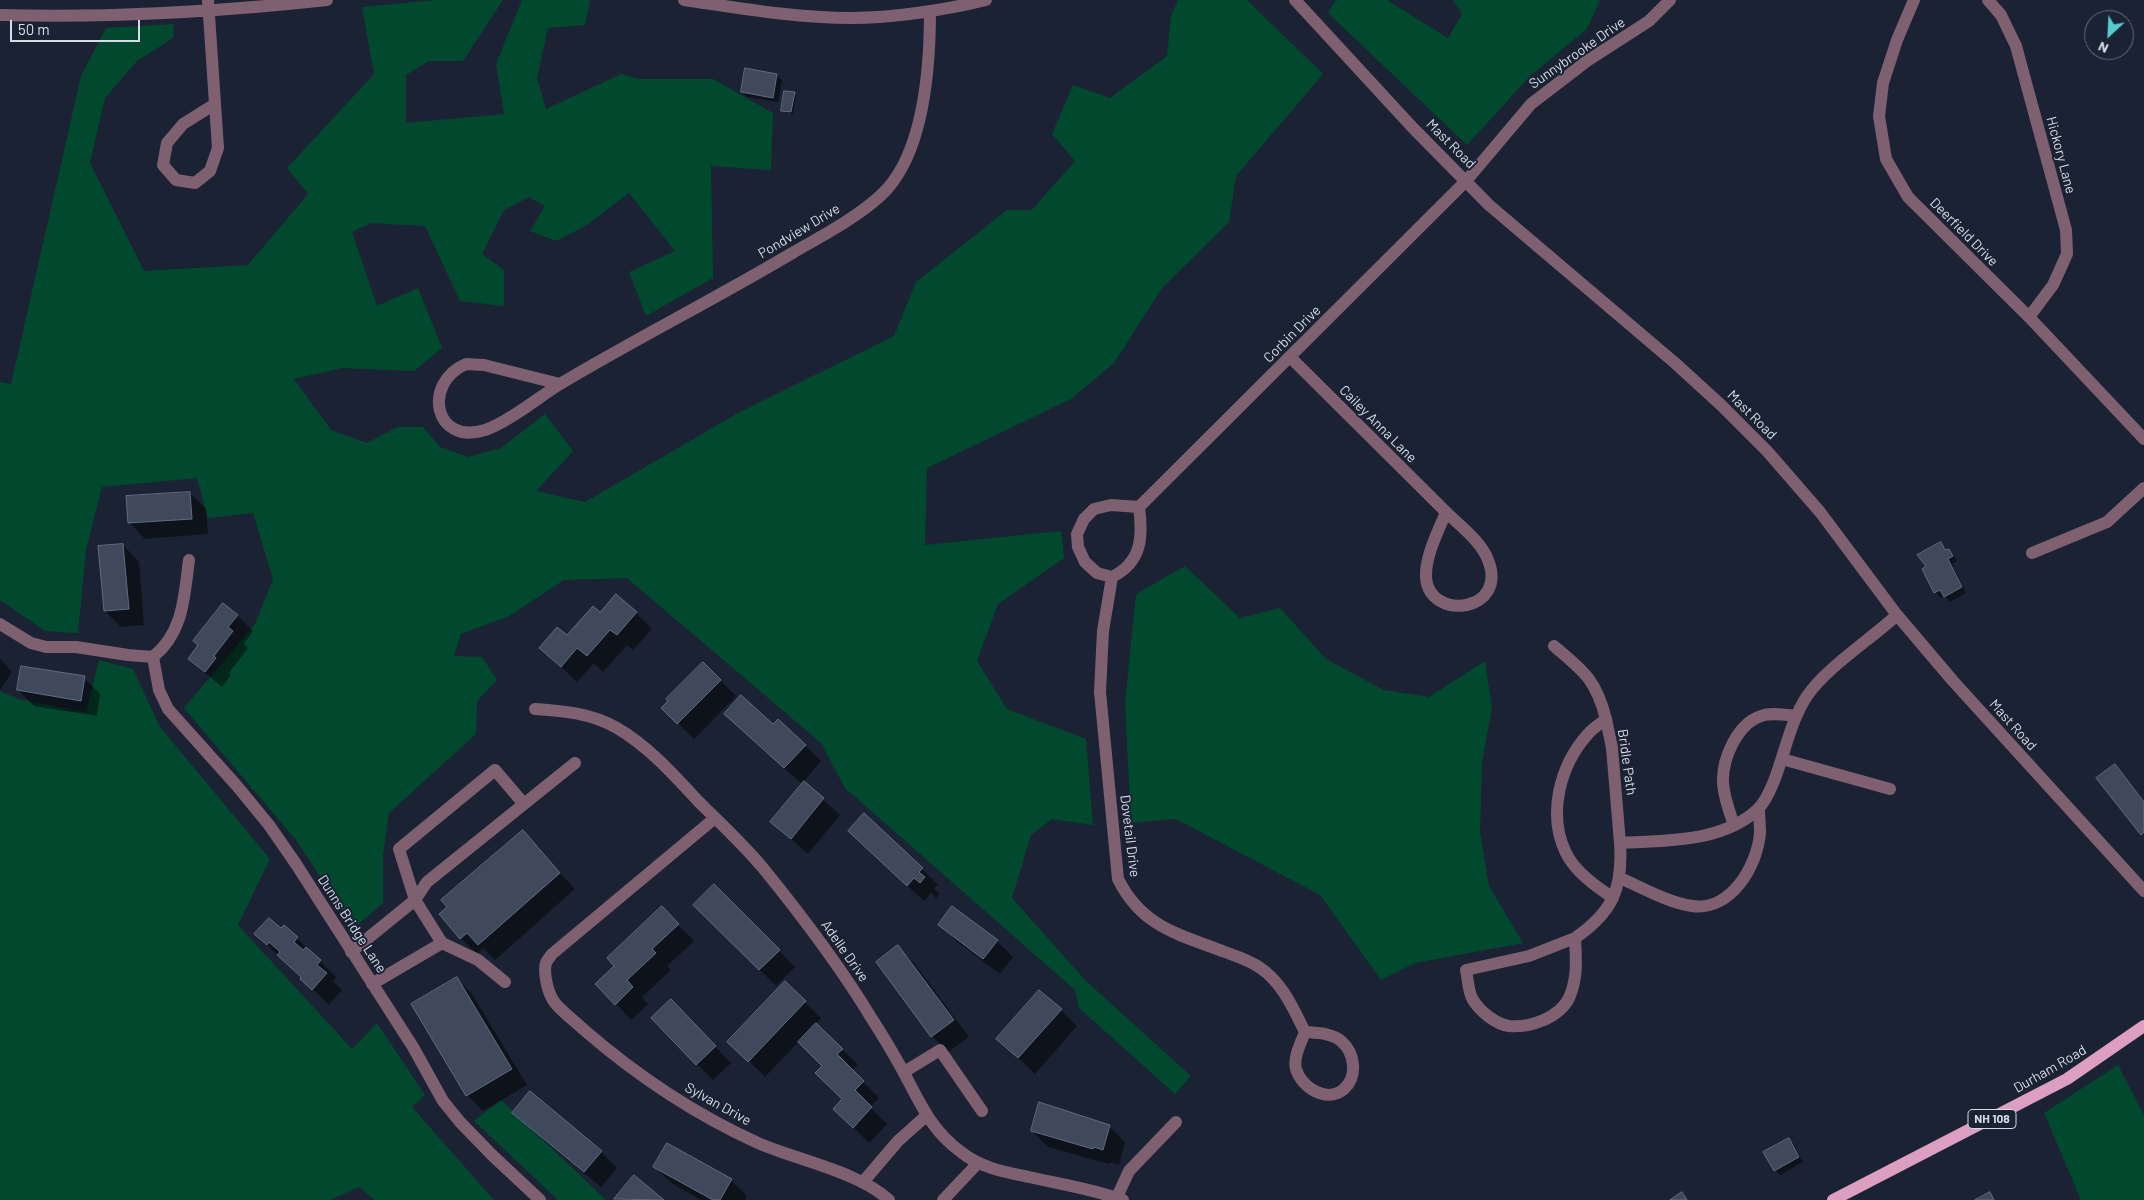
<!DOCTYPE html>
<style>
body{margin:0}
#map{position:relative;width:2144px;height:1200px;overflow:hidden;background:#1b2233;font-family:Barlow,sans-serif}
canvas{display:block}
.north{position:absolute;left:2084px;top:10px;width:50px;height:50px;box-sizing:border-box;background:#1b2233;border:1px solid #666c7b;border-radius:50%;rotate:205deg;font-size:14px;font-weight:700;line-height:20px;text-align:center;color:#d6dce7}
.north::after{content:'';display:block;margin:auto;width:18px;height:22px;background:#52cdd0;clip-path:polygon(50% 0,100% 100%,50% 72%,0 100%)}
.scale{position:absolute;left:10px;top:20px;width:130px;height:22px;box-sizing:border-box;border:2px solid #d6dce7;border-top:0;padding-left:6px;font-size:15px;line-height:18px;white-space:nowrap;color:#d6dce7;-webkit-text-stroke:4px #1b2233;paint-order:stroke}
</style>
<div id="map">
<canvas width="2144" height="1200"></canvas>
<div class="north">N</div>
<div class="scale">50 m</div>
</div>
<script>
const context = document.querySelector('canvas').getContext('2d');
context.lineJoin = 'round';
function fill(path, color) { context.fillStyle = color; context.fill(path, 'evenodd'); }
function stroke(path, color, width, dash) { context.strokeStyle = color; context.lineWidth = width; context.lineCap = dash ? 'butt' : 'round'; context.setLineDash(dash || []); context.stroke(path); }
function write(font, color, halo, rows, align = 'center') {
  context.font = font + ' Barlow,sans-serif'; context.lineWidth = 4; context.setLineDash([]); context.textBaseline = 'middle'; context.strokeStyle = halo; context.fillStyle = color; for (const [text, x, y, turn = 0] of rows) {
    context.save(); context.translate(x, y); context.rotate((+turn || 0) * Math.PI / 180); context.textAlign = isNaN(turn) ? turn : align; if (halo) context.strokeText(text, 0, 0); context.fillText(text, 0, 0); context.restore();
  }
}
fill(new Path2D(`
 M436,0H503L463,61H429L406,75V123L504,114L496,64L522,0H590L585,25L548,28L537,78L546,109L621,74L638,79H713L773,113L771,170L711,166L713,278L646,316L629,272L675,251L629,193L587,225L556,241L530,231L545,206L529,197L504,210L482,254L504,270V306L460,301L425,226L371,223L352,232L377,306L418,288L442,348L414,371L342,368L294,379L331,430L367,443L398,427H423L440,447L468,457L501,448L545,414L573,451L536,491L585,502L738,413L894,336L916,282L1007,210H1032L1075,161L1052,134L1073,85L1110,98L1167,56L1171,16L1178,0H1247L1323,74L1236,176L1229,222L1162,288L1114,363L1071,399L927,468L925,545L1061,531L1064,558L998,604L977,661L1007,709L1086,739L1093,825L1052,819L1031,835L1012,898L1086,981L1191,1076L1175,1094L1079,1008L1075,990L845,788L821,743L627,578L564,580L509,616L461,634L454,656L482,657L497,680L477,701L476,734L389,813L383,855V903L354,928L296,840L184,708L255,624L273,579L253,513L208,518L197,478L102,487L86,550L78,633L45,631L0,600V382L11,384L81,76L106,28L174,24L173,38L137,61L105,98L90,163L144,271L248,265L308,194L287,168L374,74L362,7Z
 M1336,0H1387L1448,38L1462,14L1453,0H1600L1587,29L1531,75L1467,145L1328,13Z
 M1185,566L1240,618L1280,608L1326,659L1384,690L1429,697L1485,661L1492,708L1482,763L1480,833L1489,886L1523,943L1415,963L1381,980L1320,895L1176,819L1131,823L1125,703L1136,594Z
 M99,660L133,669L160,727L270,859L238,925L352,1049L377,1023L425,1095L412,1107L494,1200H375L359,1187L330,1200H0V691L18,699L86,712Z
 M2118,1065L2144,1115V1200H2081L2044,1113Z
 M501,1100L606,1200H558L474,1121Z`), '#00492f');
fill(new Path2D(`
 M776,75L782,80L778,102L747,97L742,92Z
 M794,93L796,96L793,114L784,112L782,110Z
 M190,493L206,509L208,534L145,539L129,522Z
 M1940,544L1947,551L1949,550L1954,556L1957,561L1952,564L1966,593L1950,602L1944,595L1941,598L1936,593L1923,570L1928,567Z
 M123,545L139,562L144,625L121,627L105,611Z
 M636,613L652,629L633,650L627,645L603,672L594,663L577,682L541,648L567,637L600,614Z
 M237,615L253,631L244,644L248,648L229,673L231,675L222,687L189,659Z
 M0,658L12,672L1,689H0Z
 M703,663L736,696L694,739L663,708Z
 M84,678L100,694L97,716L34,706L18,690Z
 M741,730L805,745L821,761L803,782L840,815L808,854L772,822L803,785Z
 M522,832L575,889L495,960L483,948L477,954L461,938Z
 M865,847L922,869L938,885L934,888L940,894L936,898L931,893L924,901Z
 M714,886L795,967L776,986L695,905Z
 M677,924L694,941L667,966L671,970L642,997L648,1004L631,1020L597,984Z
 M940,925L997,941L1013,957L1000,974L956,941Z
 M281,930L297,938L336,977L333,981L342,990L329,1005L256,934Z
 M898,947L914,963L969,1037L948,1052L932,1036Z
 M456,978L472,994L527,1085L483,1111L467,1095Z
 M785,983L821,1018L816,1024L858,1065L852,1071L879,1098L870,1107L887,1124L869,1143L835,1109L844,1099L824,1066L799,1041L765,1077L745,1057Z
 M1061,1010L1077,1026L1035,1074L998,1039Z
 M687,1017L731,1063L713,1080L652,1018Z
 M514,1113L601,1152L617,1168L601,1187L530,1129Z
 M1109,1126L1125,1142L1119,1165L1110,1162L1109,1164L1048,1147L1032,1131Z
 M1789,1140L1794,1145L1803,1162L1780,1175L1775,1170Z
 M655,1167L731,1180L747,1196L745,1200H701L671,1183Z
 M634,1177L662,1200H616Z`), '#0007');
const building = new Path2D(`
 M745,68L777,74L773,98L741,92Z
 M784,91L795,92L791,112L781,111Z
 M190,492L192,519L128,523L126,496Z
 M1941,542L1945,550L1949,549L1953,556L1948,559L1962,587L1944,597L1940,590L1934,593L1922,569L1926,566L1917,555Z
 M123,544L129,609L104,611L98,546Z
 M616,594L637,612L617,635L610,630L587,656L577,648L561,667L539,648L557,627L567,635L593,606L600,612Z
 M223,603L238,615L228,627L233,631L214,656L216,658L205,672L188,659L198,645L193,641Z
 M703,662L721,680L677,724L661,708L668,701L666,699Z
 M21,666L85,676L81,701L17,690Z
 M741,695L773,724L778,719L806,745L784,768L724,714Z
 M2115,764L2144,802V832L2141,835L2096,778Z
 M804,781L824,798L791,839L770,822Z
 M864,813L923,868L919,872L925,877L920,883L914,878L907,886L848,831Z
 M523,830L560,873L478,945L467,933L460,939L439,914L447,907L441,900Z
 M714,884L780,950L759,970L693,905Z
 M662,906L679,924L652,949L656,953L627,980L633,987L615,1005L595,984L614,966L607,958Z
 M952,906L998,940L983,959L938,925Z
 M269,918L281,928L284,925L298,937L294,942L303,950L306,947L321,960L317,965L327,973L312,990L300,979L301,977L277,955L280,952L269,942L267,945L254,934Z
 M898,945L954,1020L931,1037L876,962Z
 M457,977L512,1069L466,1096L411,1004Z
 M785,981L806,1001L748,1062L727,1042Z
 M1039,990L1062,1009L1018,1058L996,1039Z
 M671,999L716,1046L696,1065L651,1018Z
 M816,1023L843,1049L837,1054L864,1081L855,1090L872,1107L853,1128L833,1109L842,1099L815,1073L822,1066L798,1042Z
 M530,1091L602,1151L584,1172L512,1113Z
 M1039,1102L1110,1125L1103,1150L1094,1147L1093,1149L1031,1131Z
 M1789,1138L1799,1157L1774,1171L1763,1152Z
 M667,1143L732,1179L720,1200H713L653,1167Z
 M634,1175L664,1200L614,1199Z
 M1682,1192L1687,1200H1670Z
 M1990,1192L1994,1200H1975Z`);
fill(building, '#40495c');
stroke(building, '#626b7f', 1);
stroke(new Path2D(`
 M208,0L215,104
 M684,0C739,8 795,18 851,18C892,18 946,10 986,0
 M1295,0L1413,128L1489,205L1675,363L1721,405L1767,451L1820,512L1897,615L1953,681L2144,891
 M1914,0L1897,40L1883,83L1879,116L1886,159L1908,197L2029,317L2144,439
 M1988,0L2001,15L2016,46L2066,230L2067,254L2053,285L2029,317
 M0,15C110,18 217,12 327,0
 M215,104L218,148L210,171L195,183L176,180L163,165L167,143L183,124Z
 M1290,357L1446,512
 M466,364L484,365L560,384C539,397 507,423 485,430C434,446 422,383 466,364Z
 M560,384C637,338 717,298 794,252C822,236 867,212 888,188C925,145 930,65 930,11
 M1139,507L1111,505L1094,509L1084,519L1077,534L1078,547L1085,562L1097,573L1112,577C1142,562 1143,537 1139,507L1466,181L1531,104L1587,61L1649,21L1670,0
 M1446,512C1460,526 1481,541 1488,560C1509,612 1430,622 1426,578C1425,556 1438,532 1446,512Z
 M2032,553L2107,522L2144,488
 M1112,577L1103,631L1100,692L1118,879C1142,927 1178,934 1225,952C1236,956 1249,960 1259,967C1282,982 1293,1008 1305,1032
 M0,624L31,643L46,647H76L128,655L153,657C184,632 184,596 189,560
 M1554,646C1584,671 1596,680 1606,719
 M153,657L159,690L168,709L237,786L269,825L296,864L413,1047L443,1101L460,1122L492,1155L540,1200
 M535,709C564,711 591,713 617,728C648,746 674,775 698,801C720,823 743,844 763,868C802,916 840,966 872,1019C883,1036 893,1053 903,1071C920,1103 931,1130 961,1152C981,1168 1005,1172 1029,1177C1060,1184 1093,1189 1123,1200
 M1782,759L1890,789
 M715,818L552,954C550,957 547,960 546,963C543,973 548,992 553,1000C558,1009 575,1021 583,1029C636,1075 694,1114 758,1143C797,1160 859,1172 889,1200
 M1734,825C1729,811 1724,798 1723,783C1722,759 1737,724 1761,716C1771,712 1786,715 1796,716
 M1620,878C1643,888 1667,902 1692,906C1730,912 1758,866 1760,832C1760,825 1759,817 1759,809
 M1613,898C1597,887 1575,872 1566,853C1547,814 1560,765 1588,734C1593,728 1600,724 1606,719L1612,748L1620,843C1665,840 1721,843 1757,810C1765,803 1770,791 1774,781C1785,753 1790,722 1807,696C1826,668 1871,639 1897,615
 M1575,938C1576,959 1578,978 1569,998C1559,1018 1530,1028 1509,1026C1495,1024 1480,1011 1473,1000C1468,992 1468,979 1466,970L1529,956Z
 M1575,938C1613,912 1623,888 1620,843
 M442,943L478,960L505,982
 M351,952L415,900L427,882L575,763
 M372,984L442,943L415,900L399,849L495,770L524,804
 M1305,1032C1317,1033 1332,1033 1341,1041C1355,1053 1358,1076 1344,1089C1327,1104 1301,1087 1296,1069C1293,1057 1301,1043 1305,1032Z
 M904,1072L940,1050L982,1111
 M863,1182L898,1141L926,1116
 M1117,1197L1129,1171L1176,1122
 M943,1200L978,1163`), '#7f6071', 12);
stroke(new Path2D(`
 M1833,1200L2067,1079L2144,1026`), '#dc9ec1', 12);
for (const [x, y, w] of [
 [1992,1119,48]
]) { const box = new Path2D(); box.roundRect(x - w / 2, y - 9.5, w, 19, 4); context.fillStyle = '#1b2233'; context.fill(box); stroke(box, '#d6dce7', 1); }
write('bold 12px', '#d6dce7', null, [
 ["NH 108",1992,1119]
]);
write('14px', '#d6dce7', '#1b2233', [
 ["Sunnybrooke Drive",1577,53,-35],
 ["Mast Road",1451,144,45],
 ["Hickory Lane",2061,155,75],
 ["Pondview Drive",799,231,-31],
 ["Deerfield Drive",1964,232,45],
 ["Corbin Drive",1292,334,-45],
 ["Mast Road",1752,415,45],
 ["Cailey Anna Lane",1378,424,45],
 ["Mast Road",2013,725,48],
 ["Bridle Path",1627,762,82],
 ["Dovetail Drive",1130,836,83],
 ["Dunns Bridge Lane",352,924,57],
 ["Adelle Drive",845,951,55],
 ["Durham Road",2050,1069,-30],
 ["Sylvan Drive",718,1104,29]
]);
</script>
